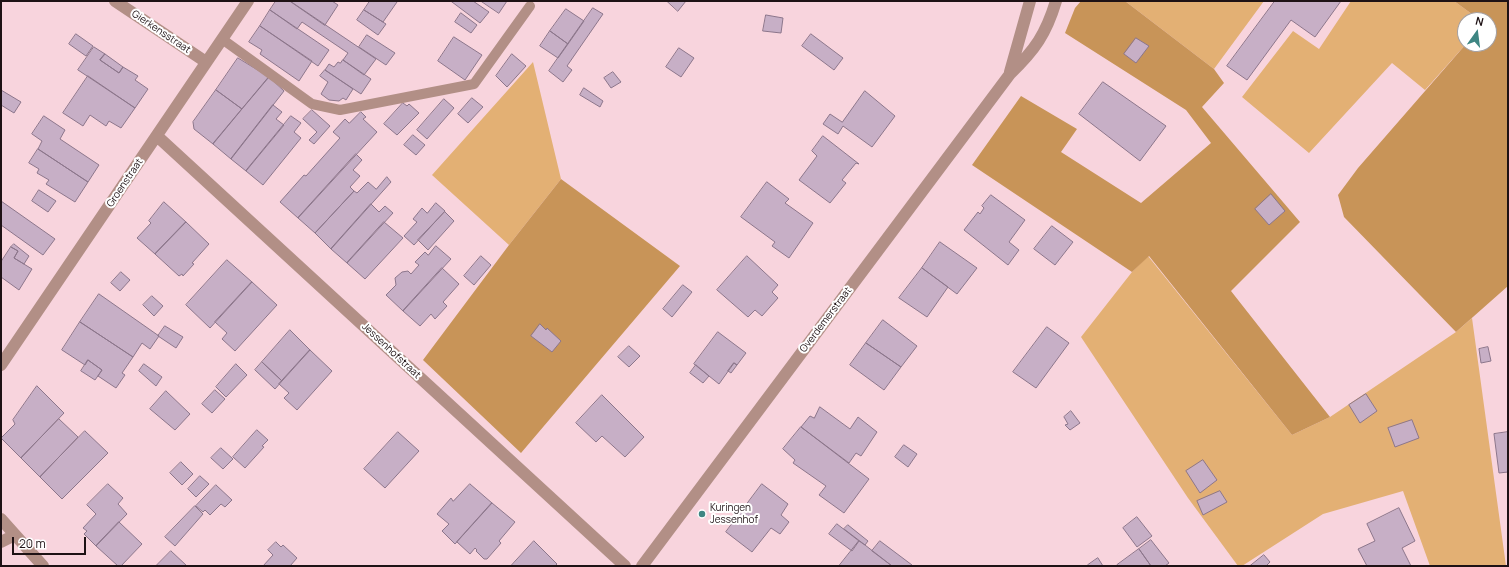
<!DOCTYPE html>
<style>
body{margin:0}
#map{position:relative;width:1509px;height:567px;overflow:hidden;background:#f8d4dd;font-family:Manrope,sans-serif}
canvas{display:block}
.frame{position:absolute;inset:0;border:2px solid #1e1215;pointer-events:none}
.north{position:absolute;left:1457px;top:12px;width:40px;height:40px;box-sizing:border-box;background:#fff;border:1px solid #a5a0a1;border-radius:50%;rotate:14deg;font-size:11px;font-weight:700;line-height:16px;text-align:center;color:#1e1215}
.north::after{content:'';display:block;margin:auto;width:14px;height:18px;background:#3e8683;clip-path:polygon(50% 0,100% 100%,50% 72%,0 100%)}
.scale{position:absolute;left:12px;top:537px;width:74px;height:18px;box-sizing:border-box;border:2px solid #1e1215;border-top:0;padding-left:5px;font-size:12px;line-height:14px;white-space:nowrap;color:#1e1215;-webkit-text-stroke:3px #fff;paint-order:stroke}
</style>
<div id="map">
<canvas width="1509" height="567"></canvas>
<div class="frame"></div>
<div class="north">N</div>
<div class="scale">20 m</div>
</div>
<script>
const context = document.querySelector('canvas').getContext('2d');
context.lineJoin = 'round';
function fill(path, color) { context.fillStyle = color; context.fill(path, 'evenodd'); }
function stroke(path, color, width, dash) { context.strokeStyle = color; context.lineWidth = width; context.lineCap = dash ? 'butt' : 'round'; context.setLineDash(dash || []); context.stroke(path); }
function write(font, color, halo, rows, align = 'center') {
  context.font = font + ' Manrope,sans-serif'; context.lineWidth = 4; context.setLineDash([]); context.textBaseline = 'middle'; context.strokeStyle = halo; context.fillStyle = color; for (const [text, x, y, turn = 0] of rows) {
    context.save(); context.translate(x, y); context.rotate((+turn || 0) * Math.PI / 180); context.textAlign = isNaN(turn) ? turn : align; if (halo) context.strokeText(text, 0, 0); context.fillText(text, 0, 0); context.restore();
  }
}
fill(new Path2D(`
 M1125,1H1264L1214,69Z
 M1351,1H1454L1480,20H1465L1466,44L1425,90L1392,63L1309,153L1242,97L1293,31L1319,49Z
 M533,62L561,179L509,245L432,175Z
 M1148,256L1292,435L1330,417L1456,332L1472,318L1506,566H1430L1403,491L1323,514L1242,566H1238L1188,498L1081,337L1132,272Z`), '#e3b074');
fill(new Path2D(`
 M1081,1H1125L1214,69L1224,83L1202,107L1300,222L1231,291L1330,417L1292,435L1149,256L1132,272L972,165L1021,96L1077,129L1061,152L1141,203L1211,143L1186,110L1065,33L1075,8Z
 M1454,1H1508V286L1456,332L1344,217L1338,195L1358,168L1466,44H1489V20H1480Z
 M561,179L680,266L521,453L423,360L509,245Z`), '#c89458');
const building = new Path2D(`
 M276,1H290L376,59L364,75L343,60L348,53L302,22L297,29L270,10Z
 M290,1H332L338,5L325,25Z
 M370,1H395L397,2L383,22L364,10Z
 M453,1H473L489,12L480,23L452,2Z
 M481,1H507L499,13Z
 M667,1H686L678,11Z
 M1275,1H1341L1315,37L1291,20L1247,80L1227,66Z
 M593,8L603,14L567,66L572,70L563,82L549,71Z
 M566,9L584,21L568,44L550,31Z
 M270,10L329,50L318,66L260,26Z
 M364,10L386,24L378,35L357,20Z
 M461,13L477,25L471,33L455,22Z
 M766,15L783,18L781,33L763,31Z
 M260,26L312,61L299,81L260,54L262,50L249,42Z
 M550,31L568,44L558,58L540,46Z
 M76,34L93,46L86,56L69,44Z
 M811,34L843,58L834,70L802,46Z
 M367,35L395,53L386,65L359,47Z
 M454,37L482,55L465,80L438,61Z
 M1136,38L1149,46L1136,63L1124,54Z
 M94,47L105,54L100,60L119,73L123,67L138,76L135,80L148,89L135,108L78,70Z
 M679,48L694,58L681,77L666,67Z
 M105,54L123,67L119,73L100,60Z
 M512,54L526,66L507,87L496,76Z
 M238,58L269,77L242,109L216,90Z
 M343,60L371,79L361,94L325,70L329,64L334,67L338,62L340,63Z
 M325,70L353,89L346,100L343,98L339,101L329,100L321,94L328,82L320,76Z
 M613,72L621,82L611,88L604,78Z
 M88,76L135,108L121,128L109,121L106,126L90,115L83,126L63,113Z
 M269,77L284,91L231,159L213,144Z
 M1103,82L1166,126L1140,161L1079,114Z
 M584,88L603,101L600,107L580,95Z
 M1,90L21,102L14,113L1,105Z
 M216,90L242,109L213,144L194,129L193,122Z
 M865,91L895,116L872,147L843,126L838,134L823,124L830,114L842,122Z
 M472,98L483,107L468,123L458,114Z
 M444,99L454,108L427,139L417,130Z
 M403,103L407,106L409,104L419,113L397,135L384,124Z
 M273,105L282,112L276,119L284,125L246,171L231,159Z
 M312,110L330,126L314,144L309,140L317,132L303,119Z
 M361,112L366,117L363,119L377,132L298,218L280,202L304,175L306,176L340,138L333,132L345,119L349,123Z
 M44,116L65,130L60,139L99,165L88,182L38,149L42,141L32,134Z
 M291,116L301,123L294,132L301,138L263,185L246,171Z
 M413,135L425,145L416,155L404,145Z
 M823,136L859,164L856,163L842,180L846,183L830,203L799,180L817,156L812,151Z
 M38,149L88,182L75,202L46,184L49,180L37,173L39,169L29,163Z
 M356,154L362,160L353,170L360,176L350,187L354,191L315,233L298,218Z
 M387,177L391,182L331,249L315,233L354,191L357,193L368,182L376,189Z
 M767,182L789,199L785,203L813,223L789,258L772,246L775,242L741,217Z
 M39,190L56,201L48,212L32,201Z
 M1271,194L1285,211L1269,225L1255,209Z
 M991,195L1025,220L1009,242L1019,250L1008,265L964,230L978,212L980,214L984,208L982,206Z
 M1,201L55,239L43,255L1,225Z
 M164,202L186,222L155,254L137,238L151,223L149,221Z
 M436,203L445,211L414,245L404,236L417,222L413,219L422,208L427,213Z
 M371,204L379,212L385,206L393,213L347,263L331,249Z
 M445,212L454,221L428,250L418,240Z
 M186,222L209,244L192,263L194,264L183,276L182,274L179,276L155,254Z
 M384,222L403,238L365,279L347,263Z
 M1052,226L1073,242L1055,265L1034,249Z
 M940,242L977,268L957,294L922,268Z
 M14,244L29,256L24,264L14,258L18,251L11,247Z
 M436,246L451,259L403,311L386,295L396,285L395,278L402,272L408,271L411,274L419,265L415,262L425,252L428,255Z
 M11,247L18,251L14,258L32,269L19,290L1,277V262Z
 M481,256L491,265L474,285L464,276Z
 M747,256L778,285L772,292L778,298L762,316L755,310L748,317L717,290Z
 M227,260L252,282L210,328L186,305Z
 M442,268L459,284L443,302L447,306L435,319L431,314L420,326L403,311Z
 M922,268L948,287L927,317L899,298Z
 M121,272L130,280L120,291L111,283Z
 M252,282L277,305L235,351L222,339L227,333L215,322Z
 M683,285L692,292L672,317L663,309Z
 M99,294L159,336L150,349L142,343L133,357L80,322Z
 M152,296L163,306L154,316L143,305Z
 M883,320L917,346L901,367L866,343Z
 M80,322L133,357L122,373L125,375L116,388L98,376L102,370L88,360L85,365L62,350Z
 M540,324L546,330L547,328L561,341L552,352L531,336Z
 M165,326L183,337L176,348L158,336Z
 M1047,327L1069,343L1036,388L1013,372Z
 M290,330L310,350L282,381L262,362Z
 M718,332L746,353L737,365L734,363L719,384L694,364Z
 M866,343L901,367L884,390L850,365Z
 M629,346L640,356L629,367L618,357Z
 M1488,347L1491,361L1481,363L1479,349Z
 M310,350L332,371L297,410L284,398L289,393L279,384Z
 M88,360L102,370L95,380L81,371Z
 M262,362L282,381L275,389L255,370Z
 M734,363L737,365L731,373L728,371Z
 M144,364L162,377L156,386L139,371Z
 M236,364L247,375L226,397L216,387Z
 M696,365L709,376L703,383L690,373Z
 M37,386L64,413L21,458L1,438L15,424L13,420Z
 M215,390L225,399L212,413L202,404Z
 M166,391L190,414L175,430L150,409Z
 M1366,394L1377,411L1360,423L1349,405Z
 M602,395L644,437L625,457L602,436L596,442L576,423Z
 M820,407L850,429L858,417L877,432L861,456L856,453L849,463L801,427L810,416L814,418Z
 M1071,411L1080,423L1070,430L1065,425L1068,424L1064,417Z
 M59,419L78,437L40,477L21,458Z
 M1412,420L1419,438L1395,447L1388,428Z
 M801,427L869,479L844,513L819,495L826,486L793,463L795,460L783,449Z
 M257,430L268,440L262,446L264,447L245,468L233,457Z
 M85,431L108,453L62,499L40,477Z
 M398,432L419,451L385,488L364,469Z
 M1508,432V472L1499,473L1494,434Z
 M904,445L917,454L908,467L895,457Z
 M221,448L233,459L223,469L211,458Z
 M1203,460L1217,480L1200,493L1186,471Z
 M181,462L193,474L182,485L170,473Z
 M200,476L209,484L196,497L188,489Z
 M108,484L123,498L118,504L127,514L96,546L84,534L87,531L83,528L96,514L87,505Z
 M470,484L492,503L455,544L442,531L449,524L437,514L451,498L453,501Z
 M762,484L788,504L781,515L789,522L780,534L771,528L752,552L726,532Z
 M216,485L232,500L225,507L221,504L210,515L205,510L203,512L196,506Z
 M1220,491L1227,502L1203,515L1197,501Z
 M492,503L515,522L499,541L501,543L487,559H484L476,551L477,550L475,548L470,554L457,542Z
 M195,506L203,514L175,546L165,537Z
 M1399,508L1415,541L1402,548L1411,566H1367L1358,549L1375,541L1367,524Z
 M1137,517L1152,536L1137,547L1123,528Z
 M119,522L142,544L121,566H118L96,546Z
 M837,524L859,541L852,551L829,534Z
 M848,525L868,541L865,545L844,529Z
 M1151,540L1169,563L1165,566H1151L1139,549Z
 M534,541L557,564L555,566H511Z
 M859,541L865,545L892,566H839Z
 M880,541L912,565L911,566H892L872,551Z
 M276,542L281,547L283,545L297,558L290,566H263L273,555L268,550Z
 M1139,549L1151,566H1117V565Z
 M171,551L187,566H156Z
 M1264,555L1270,562L1266,566H1250Z
 M1098,558L1103,566H1089L1088,565Z`);
fill(building, '#c7afc6');
stroke(building, '#8c768b', 1);
stroke(new Path2D(`
 M222,39L312,104L340,110L474,84L530,6`), '#b28f86', 10);
stroke(new Path2D(`
 M115,1L206,62
 M1010,72L1030,1
 M157,136L625,566
 M1,365L248,1
 M1,519L43,566
 M1,542L15,535
 M642,566L1010,74C1035,50 1046,34 1056,1`), '#b28f86', 12);
for (const [x, y, r, color] of [
 [702,514,4,"#3e8683"]
]) { const dot = new Path2D(); dot.arc(x, y, r, 0, 2 * Math.PI); context.fillStyle = color; context.fill(dot); stroke(dot, '#fff', 1.5); }
write('10px', '#1e1215', '#fff', [
 ["Gierkensstraat",161,32,34],
 ["Groenstraat",125,183,-56],
 ["Overdemerstraat",826,320,-53],
 ["Jessenhofstraat",391,351,43]
]);
write('10px', '#1e1215', '#fff', [
 ["Kuringen",710,508],
 ["Jessenhof",710,520]
], 'left');
</script>
